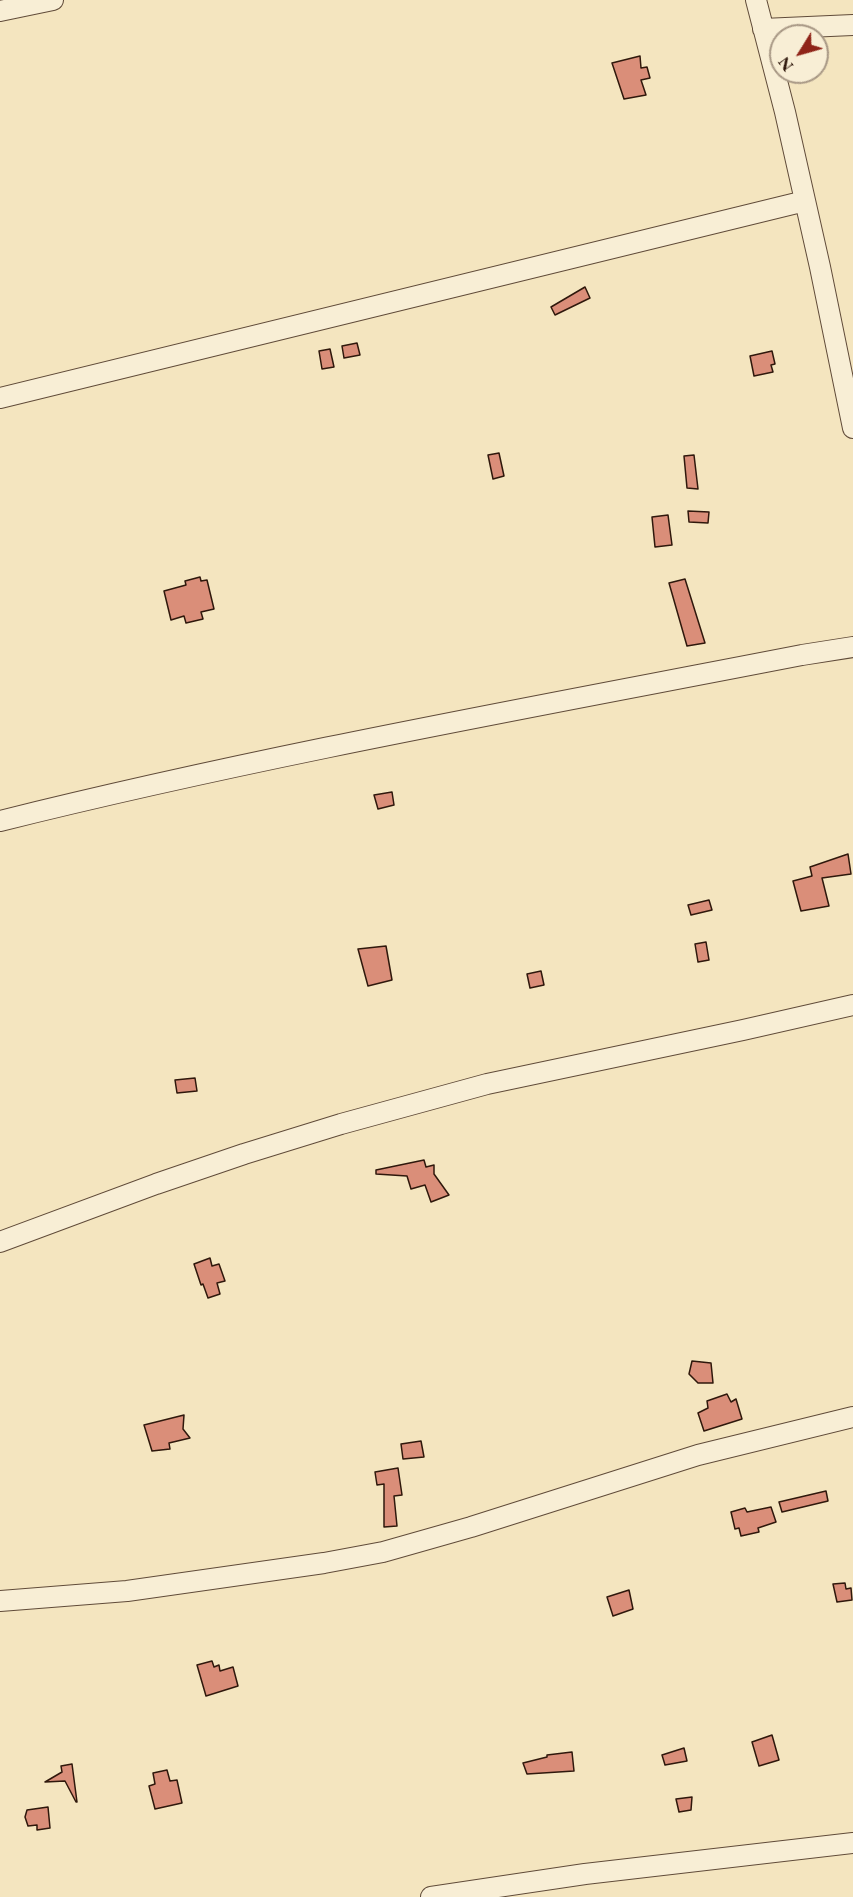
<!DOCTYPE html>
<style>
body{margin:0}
#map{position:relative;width:853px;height:1897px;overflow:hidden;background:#f4e5bf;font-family:"EB Garamond",serif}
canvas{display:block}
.north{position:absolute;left:769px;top:24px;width:60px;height:60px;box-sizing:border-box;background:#f8eed5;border:2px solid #a89885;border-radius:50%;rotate:233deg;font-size:16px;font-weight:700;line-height:24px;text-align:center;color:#2f180c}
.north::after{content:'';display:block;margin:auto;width:21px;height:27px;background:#8f2418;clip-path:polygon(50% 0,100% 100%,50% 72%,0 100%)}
</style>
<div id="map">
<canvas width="853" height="1897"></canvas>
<div class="north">N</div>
</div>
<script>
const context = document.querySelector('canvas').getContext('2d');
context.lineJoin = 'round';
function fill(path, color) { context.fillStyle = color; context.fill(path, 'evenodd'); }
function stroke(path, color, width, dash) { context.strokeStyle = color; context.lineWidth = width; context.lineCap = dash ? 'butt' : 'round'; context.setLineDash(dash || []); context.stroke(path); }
const building = new Path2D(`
 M640,56L641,68L647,67L650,78L641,80L646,95L624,99L612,63Z
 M585,287L590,298L555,315L551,307Z
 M357,343L360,355L344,358L342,346Z
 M330,349L334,367L322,369L319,351Z
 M772,351L775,364L771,365L773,372L754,376L750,356Z
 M499,453L504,476L493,479L488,455Z
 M694,455L698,489L687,488L684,456Z
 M688,511L709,512L708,523L689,522Z
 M668,515L672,545L655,547L652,517Z
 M200,577L201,581L207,580L214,609L201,612L203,619L186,623L184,616L171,620L164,591L186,585L185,581Z
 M685,579L705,643L687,646L669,583Z
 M392,792L394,805L378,809L374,795Z
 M848,854L851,874L822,878L829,906L801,911L793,881L812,876L810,867Z
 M709,900L712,910L691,915L688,905Z
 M706,942L709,960L698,962L695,944Z
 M386,946L392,980L368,986L358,949Z
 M541,971L544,985L530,988L527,974Z
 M195,1078L197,1091L177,1093L175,1080Z
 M424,1160L426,1167L434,1165V1174L449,1195L431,1202L425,1185L411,1189L407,1176L376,1174V1170Z
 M210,1258L212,1266L219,1264L225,1281L217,1283L220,1294L208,1298L203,1284L201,1285L194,1264Z
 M692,1361L711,1363L713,1383H698L689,1374Z
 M727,1394L731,1402L736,1399L742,1419L704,1431L698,1413L708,1408L707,1401Z
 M184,1415L183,1429L190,1438L169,1443L170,1449L152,1451L144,1425Z
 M421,1441L424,1457L403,1459L401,1444Z
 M398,1468L402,1495L394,1496L397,1526L384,1527V1484L377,1485L375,1472Z
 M826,1491L828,1501L782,1512L779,1502Z
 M771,1507L776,1522L758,1528L759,1532L741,1536L739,1528L735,1529L731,1512L745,1508L747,1512Z
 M845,1583L846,1589L851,1588L852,1600L837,1602L833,1584Z
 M629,1590L633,1609L613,1616L607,1597Z
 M212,1661L214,1667L219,1665L220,1671L233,1667L238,1686L206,1696L197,1665Z
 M772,1735L779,1760L759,1766L752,1742Z
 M684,1748L687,1761L665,1765L662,1755Z
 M572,1752L574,1771L527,1774L523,1763L547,1757V1755Z
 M72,1764L77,1802H76L65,1781L45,1782L62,1772L61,1766Z
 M167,1770L170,1781L177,1780L182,1803L155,1809L149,1786L155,1784L153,1773Z
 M692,1797L691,1810L679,1812L676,1799Z
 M48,1807L50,1828L37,1830V1825L28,1826L25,1817L27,1810Z`);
fill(building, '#da8e79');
stroke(building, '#2f180c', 1.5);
const minor = new Path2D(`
 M756,0L785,112L820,267L853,428
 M0,11L53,0
 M763,29L853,25
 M0,398L805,201
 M0,821C265,755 534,707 802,655L853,647
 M0,1242L156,1184L244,1154L341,1124L487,1084L743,1030L853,1005
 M0,1601L127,1591L324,1563L383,1552L471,1527L698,1455L853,1417
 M431,1897L585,1874L853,1843`);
stroke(minor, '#604b39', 22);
stroke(minor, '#f8eed5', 20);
</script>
